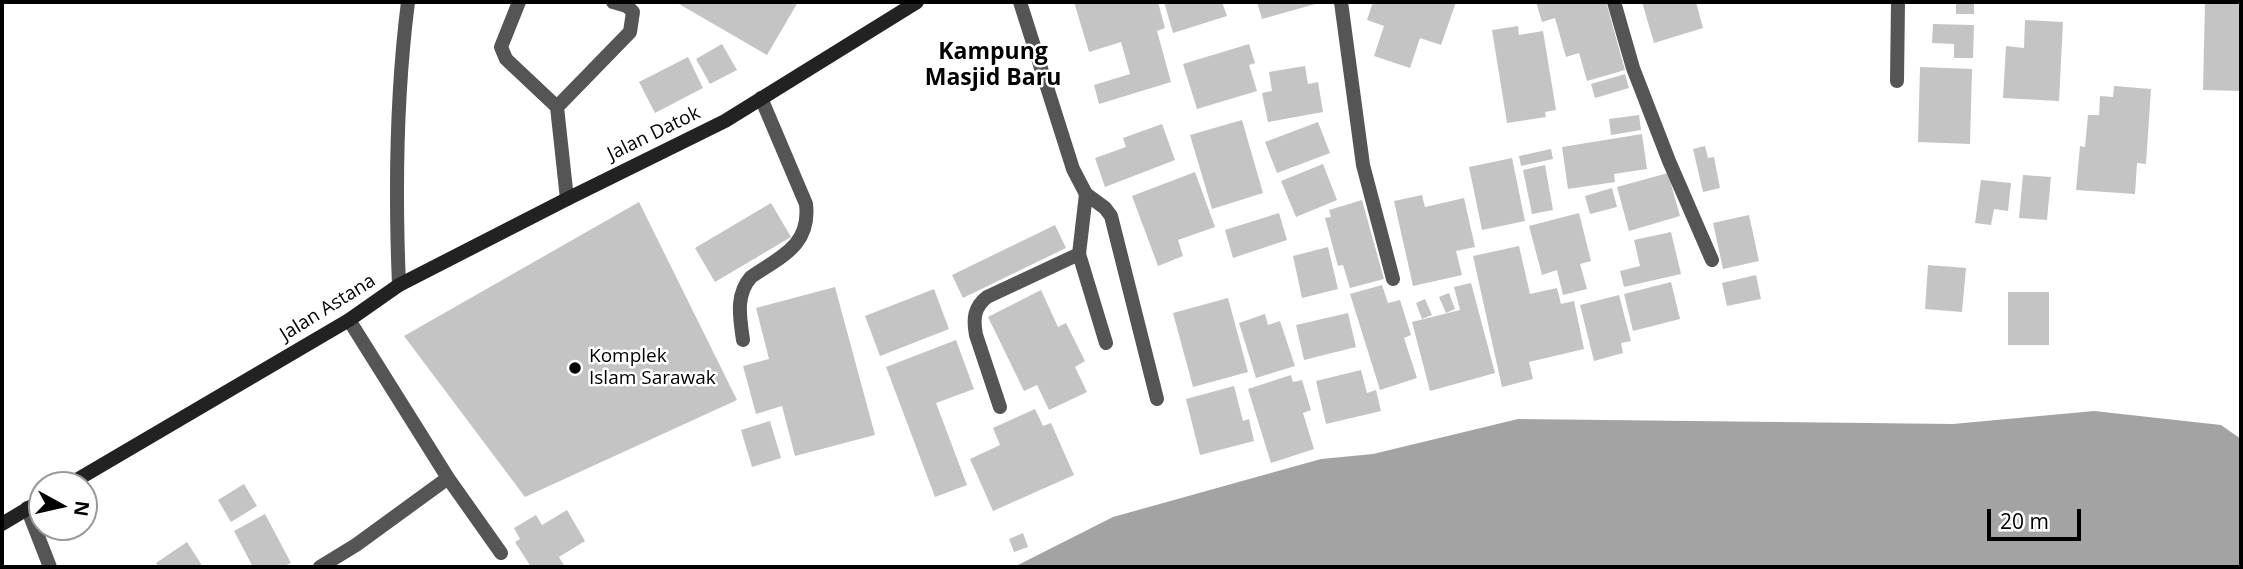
<!DOCTYPE html>
<style>
body{margin:0}
#map{position:relative;width:2243px;height:569px;overflow:hidden;background:#fff;font-family:"Open Sans",sans-serif}
canvas{display:block}
.frame{position:absolute;inset:0;border:4px solid #000;pointer-events:none}
.north{position:absolute;left:28px;top:471px;width:70px;height:70px;box-sizing:border-box;background:#fff;border:2px solid #999;border-radius:50%;rotate:98deg;font-size:19px;font-weight:700;line-height:28px;text-align:center;color:#000}
.north::after{content:'';display:block;margin:auto;width:24px;height:32px;background:#000;clip-path:polygon(50% 0,100% 100%,50% 72%,0 100%)}
.scale{position:absolute;left:1987px;top:509px;width:94px;height:32px;box-sizing:border-box;border:4px solid #000;border-top:0;padding-left:9px;font-size:21px;line-height:24px;white-space:nowrap;color:#000;-webkit-text-stroke:5px #fff;paint-order:stroke}
</style>
<div id="map">
<canvas width="2243" height="569"></canvas>
<div class="frame"></div>
<div class="north">N</div>
<div class="scale">20 m</div>
</div>
<script>
const context = document.querySelector('canvas').getContext('2d');
context.lineJoin = 'round';
function fill(path, color) { context.fillStyle = color; context.fill(path, 'evenodd'); }
function stroke(path, color, width, dash) { context.strokeStyle = color; context.lineWidth = width; context.lineCap = dash ? 'butt' : 'round'; context.setLineDash(dash || []); context.stroke(path); }
function write(font, color, halo, rows, align = 'center') {
  context.font = font + ' "Open Sans",sans-serif'; context.lineWidth = 5; context.setLineDash([]); context.textBaseline = 'middle'; context.strokeStyle = halo; context.fillStyle = color; for (const [text, x, y, turn = 0] of rows) {
    context.save(); context.translate(x, y); context.rotate((+turn || 0) * Math.PI / 180); context.textAlign = isNaN(turn) ? turn : align; if (halo) context.strokeText(text, 0, 0); context.fillText(text, 0, 0); context.restore();
  }
}
fill(new Path2D(`
 M2094,411L2221,425L2241,439V567H1014L1113,517L1321,459L1373,454L1518,419L1953,424Z`), '#a3a3a3');
fill(new Path2D(`
 M680,2H798L767,55L679,4Z
 M1074,2H1158L1165,28L1157,31L1171,82L1099,104L1094,85L1130,74L1121,42L1089,52Z
 M1164,2H1222L1227,16L1173,33Z
 M1257,2H1319V3L1262,19Z
 M1373,2H1456L1441,45L1420,38L1410,68L1374,56L1384,26L1367,20Z
 M1536,2H1606L1625,70L1587,81L1579,53L1566,57L1555,18L1542,22Z
 M1642,2H1696L1703,28L1654,43Z
 M1956,2H1974V14H1956Z
 M2205,2H2241V91L2203,90Z
 M2025,20L2063,22L2059,101L2003,98L2006,46L2024,48Z
 M1933,24L1974,25L1973,58H1954V44L1932,43Z
 M1518,26L1519,35L1543,31L1556,110L1545,112L1546,117L1507,123L1492,30Z
 M722,44L737,70L710,84L696,59Z
 M1249,44L1255,63L1249,65L1257,91L1197,109L1183,64Z
 M688,57L703,88L655,113L639,82Z
 M1305,66L1308,84L1318,82L1323,112L1268,122L1262,93L1272,91L1269,72Z
 M1920,67L1972,69L1970,144L1918,142Z
 M1625,74L1629,88L1595,98L1591,84Z
 M2114,86L2151,89L2146,164L2137,163L2135,194L2076,190L2080,146L2085,147L2088,115H2099L2100,96L2113,97Z
 M1639,115L1641,130L1611,135L1609,119Z
 M1242,120L1263,193L1212,209L1190,135Z
 M1318,122L1330,153L1277,173L1265,142Z
 M1162,124L1175,160L1105,187L1095,158L1126,147L1123,138Z
 M1642,134L1647,169L1614,174L1615,182L1568,189L1562,147Z
 M1705,146L1708,158L1714,157L1720,188L1703,192L1693,149Z
 M1551,149L1553,159L1521,166L1519,156Z
 M1512,158L1525,221L1482,230L1469,167Z
 M1323,164L1337,200L1296,217L1281,181Z
 M1545,165L1553,210L1532,214L1523,170Z
 M1195,172L1215,227L1178,240L1183,256L1158,266L1132,196Z
 M1668,173L1680,216L1629,231L1617,187Z
 M2023,175L2051,177L2047,220L2019,218Z
 M1981,180L2011,183L2008,211L1994,209L1991,225L1975,223Z
 M1612,188L1617,207L1590,214L1585,196Z
 M1422,195L1425,207L1464,198L1475,247L1456,251L1462,275L1413,286L1394,201Z
 M1362,200L1384,279L1350,288L1343,265L1338,266L1325,218L1331,217L1329,210Z
 M639,202L737,400L525,497L404,336Z
 M771,203L791,237L715,282L695,248Z
 M1279,213L1287,240L1233,258L1225,230Z
 M1579,213L1591,261L1580,264L1587,289L1563,295L1557,270L1542,275L1529,226Z
 M1749,215L1759,261L1723,269L1713,223Z
 M1055,225L1066,248L963,298L952,275Z
 M1671,232L1681,274L1624,287L1620,271L1640,266L1634,240Z
 M1519,246L1530,294L1557,288L1561,304L1574,301L1584,349L1529,362L1533,379L1502,387L1473,256Z
 M1328,247L1338,289L1302,298L1293,256Z
 M1928,265L1966,268L1962,312L1925,309Z
 M1756,275L1761,299L1727,306L1722,283Z
 M1671,282L1680,319L1633,331L1624,294Z
 M1471,283L1495,373L1430,391L1412,322L1460,310L1454,287Z
 M1382,285L1388,303L1400,300L1411,335L1404,338L1417,378L1380,390L1350,294Z
 M835,287L875,435L795,456L782,406L756,414L743,366L769,359L756,308Z
 M934,289L949,329L880,356L865,316Z
 M1041,290L1058,327L1066,323L1085,361L1075,367L1087,392L1049,410L1037,385L1024,391L988,317Z
 M2008,292H2049V345H2008Z
 M1449,293L1455,309L1446,313L1439,297Z
 M1619,295L1631,341L1621,343L1623,353L1594,361L1580,305Z
 M1228,298L1248,372L1193,387L1173,313Z
 M1425,299L1432,315L1422,319L1416,303Z
 M1348,313L1356,347L1304,360L1296,325Z
 M1265,314L1268,325L1280,321L1295,366L1256,378L1239,323Z
 M956,340L974,389L936,403L967,485L935,497L886,367Z
 M1361,370L1367,393L1376,390L1381,411L1326,424L1316,381Z
 M1291,375L1293,382L1302,380L1311,410L1303,413L1314,449L1271,463L1248,389Z
 M1234,386L1243,421L1249,419L1254,441L1200,455L1186,399Z
 M1035,409L1043,426L1051,423L1074,475L993,511L970,459L1000,445L993,428Z
 M770,421L781,458L752,467L741,430Z
 M244,484L257,506L231,522L218,500Z
 M567,510L585,541L559,557L565,567H531L515,542L520,539L514,528L536,515L542,525Z
 M265,514L291,563L282,567H253L234,531Z
 M1023,533L1028,547L1014,552L1009,539Z
 M187,542L203,567H159L156,563Z`), '#c4c4c4');
stroke(new Path2D(`
 M519,2L501,47L506,59L557,107L567,199
 M557,107L630,32L633,12L627,6L613,2
 M1086,194L1079,254L1106,343
 M1000,407L976,335C973,319 974,307 987,297L1079,254
 M27,508L50,567`), '#555', 14);
stroke(new Path2D(`
 M1020,2L1073,169L1086,194L1105,208L1111,216L1157,399
 M1341,2L1363,165L1393,279
 M1614,2L1633,68L1669,161L1712,260
 M1897,81L1898,2
 M399,285C395,190 396,96 408,2
 M349,320L448,478L501,553
 M743,340C740,318 735,295 751,277C780,257 811,246 806,204L761,98
 M320,567L356,545L448,478`), '#555', 14);
stroke(new Path2D(`
 M68,485L349,320L399,285L567,199L725,121L917,2
 M2,524L42,500`), '#222', 14);
for (const [x, y, r, color] of [
 [575,368,7,"#000"]
]) { const dot = new Path2D(); dot.arc(x, y, r, 0, 2 * Math.PI); context.fillStyle = color; context.fill(dot); stroke(dot, '#fff', 2.5); }
write('19px', '#000', '#fff', [
 ["Jalan Datok",654,134,-26],
 ["Jalan Astana",328,308,-32]
]);
write('19px', '#000', '#fff', [
 ["Komplek",589,357],
 ["Islam Sarawak",589,379]
], 'left');
write('bold 23px', '#000', '#fff', [
 ["Kampung",993,52],
 ["Masjid Baru",993,78]
]);
</script>
